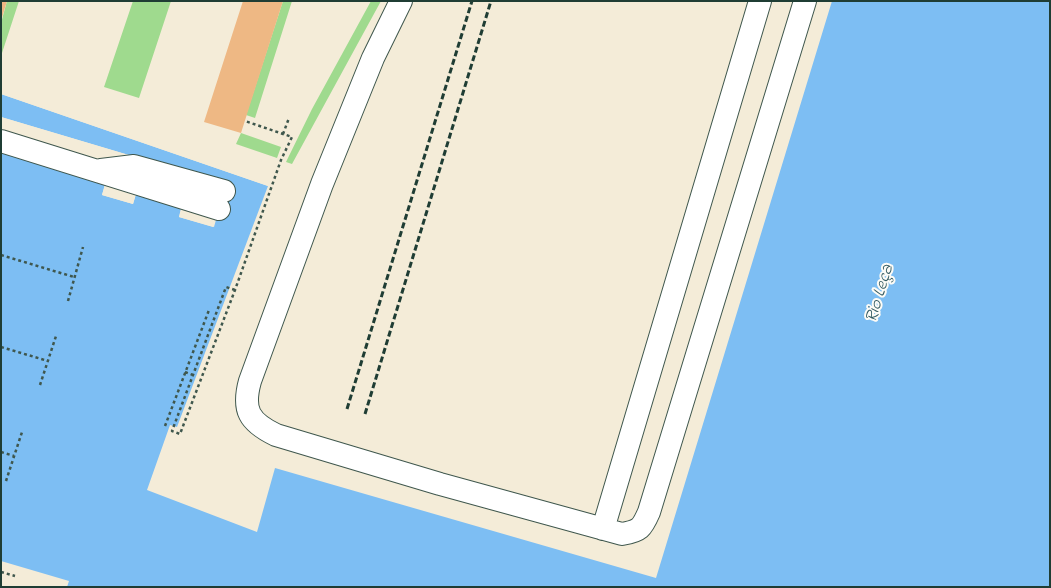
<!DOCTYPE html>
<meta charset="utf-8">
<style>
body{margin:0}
#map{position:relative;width:1051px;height:588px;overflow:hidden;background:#f4ecd8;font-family:"Indie Flower",sans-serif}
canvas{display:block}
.frame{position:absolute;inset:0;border:2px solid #1f3d34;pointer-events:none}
</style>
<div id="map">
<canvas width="1051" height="588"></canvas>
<div class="frame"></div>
</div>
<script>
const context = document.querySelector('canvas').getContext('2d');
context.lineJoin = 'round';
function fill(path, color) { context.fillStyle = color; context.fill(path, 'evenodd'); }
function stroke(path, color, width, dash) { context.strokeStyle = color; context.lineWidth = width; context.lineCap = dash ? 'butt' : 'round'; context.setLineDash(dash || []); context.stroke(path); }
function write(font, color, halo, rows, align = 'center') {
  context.font = font + ' "Indie Flower",sans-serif'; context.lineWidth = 4; context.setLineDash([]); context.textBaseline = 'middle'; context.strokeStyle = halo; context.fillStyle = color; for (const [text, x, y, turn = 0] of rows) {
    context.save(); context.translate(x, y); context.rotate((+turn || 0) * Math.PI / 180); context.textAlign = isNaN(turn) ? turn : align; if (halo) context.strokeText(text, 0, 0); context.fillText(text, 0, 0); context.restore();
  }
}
fill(new Path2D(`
 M7,1H19L2,53H1V23Z
 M133,1H171L139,98L104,87Z
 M283,1H292L255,118L246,115Z
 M371,1H381L292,164L286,162L312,109Z
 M241,133L281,147L277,158L236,144Z`), '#9fda8e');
fill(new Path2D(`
 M832,1H1050V587H67L69,581L1,561V153L106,181L102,195L133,204L136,194L182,207L179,217L213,227L226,184L1,117V94L268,186L177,427L170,425L147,490L257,532L275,468L656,578Z`), '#7dbef3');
fill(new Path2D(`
 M1,92L268,184V186L1,94Z
 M1,117L226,184L214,227L179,217L181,208L136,194L133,204L102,195L106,181L1,153V151L108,182L105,194L132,202L135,193L184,207L181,216L212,225L224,186L1,119Z`), '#f4ecd8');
fill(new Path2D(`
 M1,1H7L1,21Z
 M243,1H283L241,133L204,122Z`), '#eeb884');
const minor = new Path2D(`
 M401,1L373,58L322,184L250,381C242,410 249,422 276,435L440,484L622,534C640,531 642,528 649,512L805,1
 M1,141L219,209
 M101,170L134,166L224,191
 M603,529L760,1`);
stroke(minor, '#3f574d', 24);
stroke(new Path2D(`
 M283,134L289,118
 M1,255L74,277
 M235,290L226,287L172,431L180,434L235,290L281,160L292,137L245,121
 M68,301L83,247
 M1,347L48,361
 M185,372L193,375
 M40,385L56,336
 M165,426L209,310
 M1,452L14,456
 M6,481L22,432
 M1,572L15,576`), '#3f574d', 2.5, [3, 3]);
stroke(minor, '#fff', 22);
stroke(new Path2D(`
 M347,409L472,1
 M365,414L491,1`), '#1f3d34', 3, [6, 3]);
write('italic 18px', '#365d64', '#fdfcf7', [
 ["Rio Leça",881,294,-73]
]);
</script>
